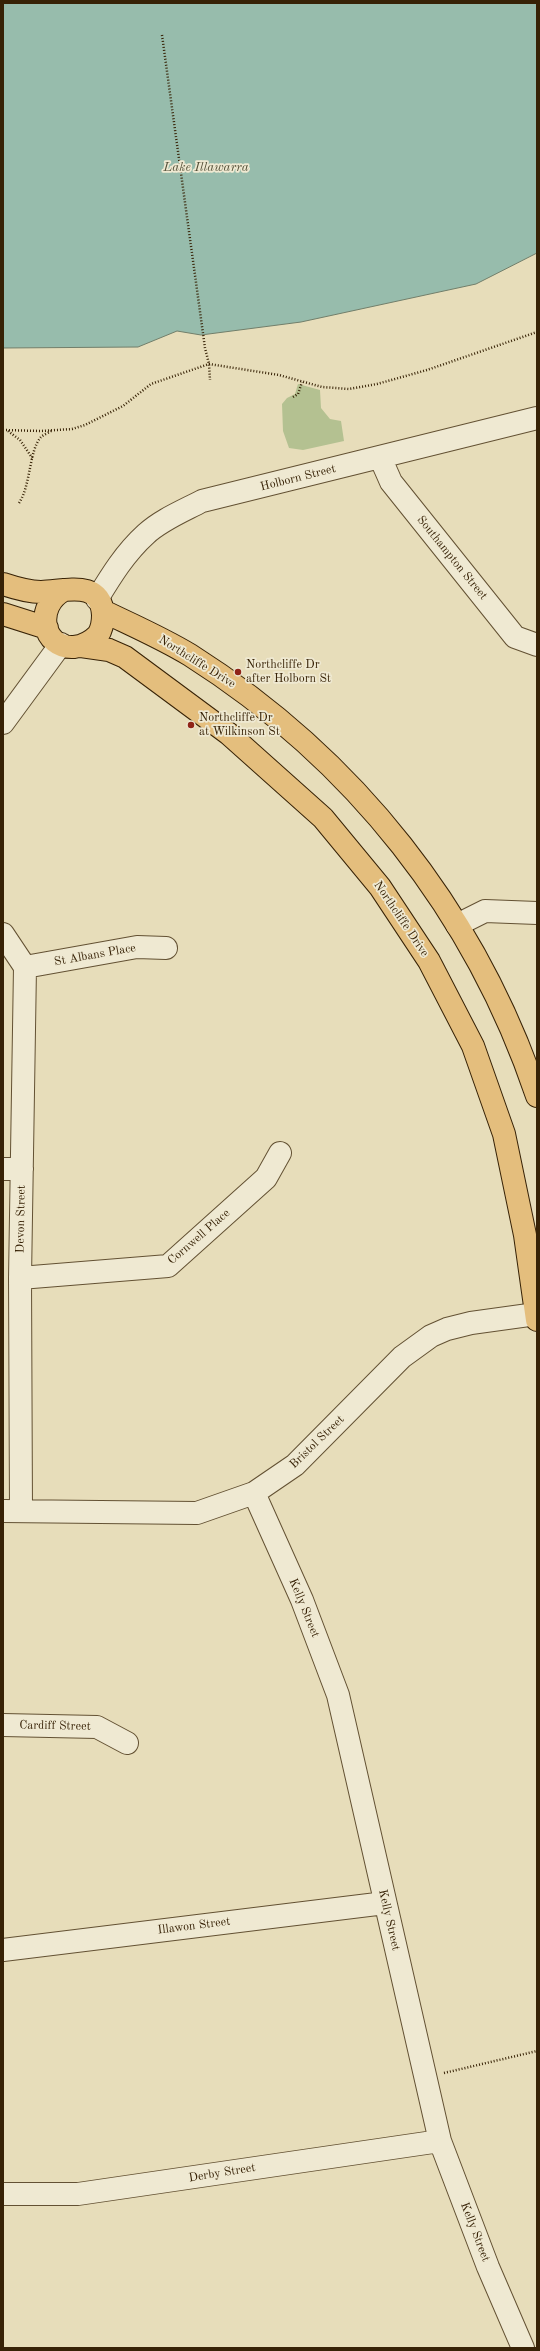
<!DOCTYPE html>
<style>
body{margin:0}
#map{position:relative;width:540px;height:2351px;overflow:hidden;background:#e7ddba;font-family:"Old Standard TT",serif}
canvas{display:block}
.frame{position:absolute;inset:0;border:4px solid #372206;pointer-events:none}
</style>
<div id="map">
<canvas width="540" height="2351"></canvas>
<div class="frame"></div>
</div>
<script>
const context = document.querySelector('canvas').getContext('2d');
context.lineJoin = 'round';
function fill(path, color) { context.fillStyle = color; context.fill(path, 'evenodd'); }
function stroke(path, color, width, dash) { context.strokeStyle = color; context.lineWidth = width; context.lineCap = dash ? 'butt' : 'round'; context.setLineDash(dash || []); context.stroke(path); }
function write(font, color, halo, rows, align = 'center') {
  context.font = font + ' "Old Standard TT",serif'; context.lineWidth = 3.5; context.setLineDash([]); context.textBaseline = 'middle'; context.strokeStyle = halo; context.fillStyle = color; for (const [text, x, y, turn = 0] of rows) {
    context.save(); context.translate(x, y); context.rotate((+turn || 0) * Math.PI / 180); context.textAlign = isNaN(turn) ? turn : align; if (halo) context.strokeText(text, 0, 0); context.fillText(text, 0, 0); context.restore();
  }
}
fill(new Path2D(`
 M298,384L320,390L321,408L330,419L341,421L344,441L303,450L289,448L283,431L282,404L287,398L295,394Z`), '#b4c191');
const water = new Path2D(`
 M3,3H537V253L476,284L301,322L201,335L177,331L138,347L3,348Z`);
fill(water, '#97bcac');
stroke(water, '#717e6a', 1);
const minor = new Path2D(`
 M380,457L391,482L515,637L537,645
 M97,599C111,576 125,553 146,534C161,520 183,511 202,501L537,418
 M3,723L61,644
 M457,925L485,911L537,913
 M3,934L25,967L20,1278L21,1511
 M25,967L137,947L166,948
 M3,1169H22
 M20,1278L168,1266L266,1178L280,1153
 M254,1493L302,1600L338,1695L440,2141L488,2267L523,2348
 M3,1511L197,1513L254,1493L295,1465L402,1357L431,1336L447,1329L471,1323L536,1314
 M3,1725L97,1727L127,1743
 M3,1950L385,1903
 M3,2194H78L440,2141`);
const major = new Path2D(`
 M3,584C15,588 28,592 41,592C63,592 101,578 103,615C103,622 102,629 98,635C91,642 84,646 74,647C42,649 34,606 64,590
 M103,611C132,625 162,638 190,655C354,759 475,912 537,1096
 M3,614L47,628
 M81,646L109,650L125,657L229,734L323,818L380,887L429,961L473,1046L504,1134L525,1235L537,1320`);
stroke(minor, '#635133', 24);
stroke(major, '#372206', 24);
stroke(new Path2D(`
 M162,35L205,348L209,364L210,380
 M293,397L298,394L302,382
 M3,430L41,431L72,429L85,425L123,406L151,384L209,364L279,375L322,387L349,389L377,384L427,370L537,332
 M8,431L20,440L33,459
 M19,503C31,485 29,450 41,437C43,435 48,433 51,431
 M444,2073L537,2051`), '#372206', 2.5, [1, 2]);
stroke(minor, '#efe9d2', 22);
stroke(major, '#e4be7d', 22);
for (const [x, y, r, color] of [
 [238,672,4,"#8f2418"],
 [191,725,4,"#8f2418"]
]) { const dot = new Path2D(); dot.arc(x, y, r, 0, 2 * Math.PI); context.fillStyle = color; context.fill(dot); stroke(dot, '#efe9d2', 1.5); }
write('12px', '#372206', '#efe9d2', [
 ["Holborn Street",298,478,-14],
 ["Southampton Street",452,558,51],
 ["Northcliffe Drive",197,662,32],
 ["Northcliffe Drive",401,919,56],
 ["St Albans Place",95,955,-10],
 ["Devon Street",21,1219,-89],
 ["Cornwell Place",199,1237,-41],
 ["Bristol Street",317,1442,-44],
 ["Kelly Street",304,1608,68],
 ["Cardiff Street",55,1726,1],
 ["Kelly Street",389,1920,77],
 ["Illawon Street",194,1926,-7],
 ["Derby Street",222,2173,-9],
 ["Kelly Street",475,2232,69]
]);
write('12px', '#372206', '#efe9d2', [
 ["Northcliffe Dr",246,665],
 ["after Holborn St",246,679],
 ["Northcliffe Dr",199,718],
 ["at Wilkinson St",199,732]
], 'left');
write('italic 13px', '#545038', '#efe9d2', [
 ["Lake Illawarra",206,168]
]);
</script>
